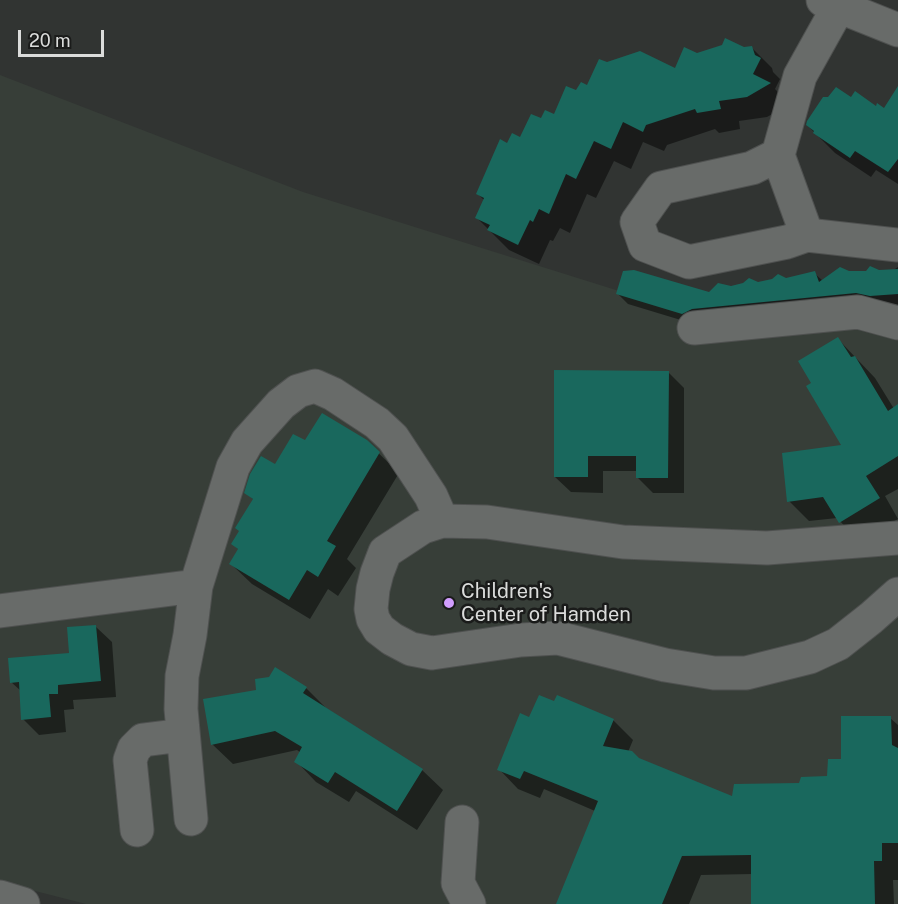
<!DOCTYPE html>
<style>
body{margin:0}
#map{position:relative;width:898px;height:904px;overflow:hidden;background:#313432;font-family:"Public Sans",sans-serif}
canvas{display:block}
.scale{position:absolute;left:18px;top:30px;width:86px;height:27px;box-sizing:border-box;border:3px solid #dbdcdb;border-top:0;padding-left:8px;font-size:18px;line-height:21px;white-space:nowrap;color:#dbdcdb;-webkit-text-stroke:4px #1a1b1a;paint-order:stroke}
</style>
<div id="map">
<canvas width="898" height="904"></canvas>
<div class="scale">20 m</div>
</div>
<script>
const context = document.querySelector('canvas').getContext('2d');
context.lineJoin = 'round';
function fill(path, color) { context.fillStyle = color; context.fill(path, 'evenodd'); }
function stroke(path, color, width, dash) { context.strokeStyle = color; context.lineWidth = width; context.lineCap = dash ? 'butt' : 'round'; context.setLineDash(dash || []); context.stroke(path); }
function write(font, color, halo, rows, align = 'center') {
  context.font = font + ' "Public Sans",sans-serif'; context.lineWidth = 5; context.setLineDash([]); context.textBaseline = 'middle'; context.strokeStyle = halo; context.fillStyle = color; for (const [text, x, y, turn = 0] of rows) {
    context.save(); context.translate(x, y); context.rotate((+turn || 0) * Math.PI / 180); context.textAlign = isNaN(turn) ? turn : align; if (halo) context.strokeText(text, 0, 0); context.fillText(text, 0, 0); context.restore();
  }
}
fill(new Path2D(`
 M0,75L303,192L683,311L746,321L898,307V904H86L0,882Z`), '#373e38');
fill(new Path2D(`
 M752,48L772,68L773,72L780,79L775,89L790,104L767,117L739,121L740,129L719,133L715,129L667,145L664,151L643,142L631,169L614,161L596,198L587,194L570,233L560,228L553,241L550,240L539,264L509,250L477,218L485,201L478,194L508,145L521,139L541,120L554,116L577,92L588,87L607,64L675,70L697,55Z
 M851,99L884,110L898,113V184L876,170L871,177L835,153L807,125Z
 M898,267V305L694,324L628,304L618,294H710L731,287L786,279L814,273L823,281L848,273L892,271Z
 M838,339L875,378L896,412L898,409V489L885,496L898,519L860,542L837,518L809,521L789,501L844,446L813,383Z
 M668,372L684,388V493H653L637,477V471H603V493L571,492L555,477Z
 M366,441L399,473L347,559L356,568L338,596L328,589L310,619L252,584L231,564L239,550L233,544L240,532L254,500L246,493L275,466L306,443Z
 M96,627L112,642L116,697L73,700L74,709L64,710L66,732L39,735L23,719L21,691L11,682L71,655Z
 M306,688L326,708L422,770L443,790L417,830L356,791L349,802L316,782L296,761L301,753L297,750L233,764L212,744Z
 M890,718L898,725V880H893L894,904H753V874L701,875L689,904H557L595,811L544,789L540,798L518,789L499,769L530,719L613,720L633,740L628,752L639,760L733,798L828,778L842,761Z`), '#0007');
fill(new Path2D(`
 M725,38L744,47L752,46L755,55L761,58L753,74L771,83L747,97L719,101L721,109L697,113L695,109L646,125L643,132L623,122L611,149L594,141L576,179L566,174L549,214L539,209L533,222L530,220L518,245L487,230L490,225L475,218L484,198L476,194L500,139L507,143L512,133L520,137L531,114L541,118L545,110L554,114L566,86L576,90L581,82L587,85L599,59L607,62L640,51L675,68L684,47L697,53L722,45Z
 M898,86V159L888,172L855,151L850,158L813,133L814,131L806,125L807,121L823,97H828L836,87L851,97L855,91L876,106L877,103L884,108Z
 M870,266L879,270L898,269V294L870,296L856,293L692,309L682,314L616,294L623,271L634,270L709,292L718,283L731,286L743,283L749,278L758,282L772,279L778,274L786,278L815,271L819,282L840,267L849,271H866Z
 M838,337L851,357L855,356L888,411L898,404V456L866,476L880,498L839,523L823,497L787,502L782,453L841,445L806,386L811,383L798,361Z
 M554,370L669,371L668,478H636V456H588V477H554Z
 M322,413L367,440L380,452L327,541L336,546L318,577L307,570L289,600L229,564L238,549L231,544L239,531L235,528L253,499L244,493L250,474L261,456L275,464L293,434L305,440Z
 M96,625L101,681L58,685V694H49L51,717L21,720L19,682L10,683L8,658L69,653L67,627Z
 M275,667L307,687L303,693L423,769L397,811L335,772L328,783L294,762L302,747L275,731L211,745L203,699L256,690L255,679L269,677Z
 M539,695L554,701L557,695L614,719L603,746L632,751L639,758L732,796L734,784L799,783L801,777L827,776L828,759H841V716H891L892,745L898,748V843H882V861H874L875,904H751V855L682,856L662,904H556L598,801L524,771L520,779L497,770L520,713L529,717Z`), '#19685d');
const minor = new Path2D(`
 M823,0L898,30
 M839,6L800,76L778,155L807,235L898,245
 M778,155L752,168L661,188L637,222L645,245L689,262L787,242L807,235
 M694,328L858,312L898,323
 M898,538L767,548L623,542L487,522L442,521L423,527L385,552L377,573L373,589L371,609L373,619L379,629L392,639L411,649L432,653L521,640L558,638L665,665L714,673H746L810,657L838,644L871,618L898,594
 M0,611L196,586
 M191,819L181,709L182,676L190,635L196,586L233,467L247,442L281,404L298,391L315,386L333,394L377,423L393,438L431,496L442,521
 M462,822L458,883L469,904
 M137,830L130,760L134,749L143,740L183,735
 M0,897L23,904`);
stroke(minor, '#4f5150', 35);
stroke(minor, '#686b69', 33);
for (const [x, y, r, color] of [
 [449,603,6,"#d19dfe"]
]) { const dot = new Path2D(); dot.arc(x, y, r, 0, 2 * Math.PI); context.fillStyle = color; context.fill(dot); stroke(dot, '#1a1b1a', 2); }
write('20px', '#dbdcdb', '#1a1b1a', [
 ["Children's",461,592],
 ["Center of Hamden",461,615]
], 'left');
</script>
